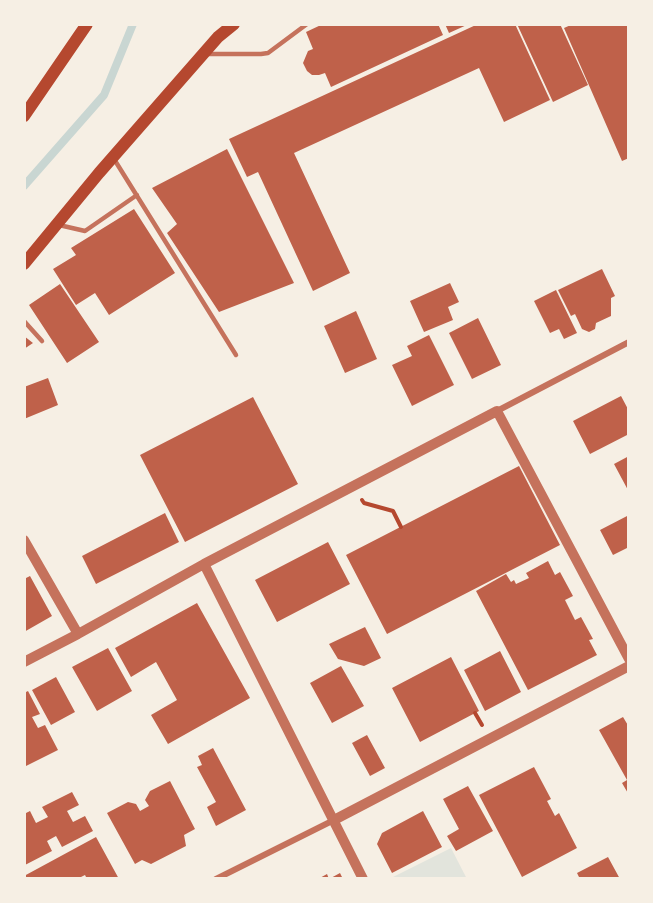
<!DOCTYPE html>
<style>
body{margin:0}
#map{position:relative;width:653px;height:903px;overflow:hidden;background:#f6efe4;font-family:"Varela Round",sans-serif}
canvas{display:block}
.frame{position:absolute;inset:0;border:26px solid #f6efe4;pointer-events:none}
</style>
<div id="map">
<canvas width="653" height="903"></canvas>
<div class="frame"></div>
</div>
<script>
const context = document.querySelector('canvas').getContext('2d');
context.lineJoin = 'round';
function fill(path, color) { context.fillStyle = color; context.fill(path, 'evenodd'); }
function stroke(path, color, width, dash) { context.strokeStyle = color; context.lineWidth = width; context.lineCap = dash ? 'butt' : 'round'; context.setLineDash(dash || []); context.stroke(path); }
fill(new Path2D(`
 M451,848L467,879H389Z`), '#e2e4dc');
stroke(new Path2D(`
 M24,186L104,95L133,24`), '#c9d6d2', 8);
fill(new Path2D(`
 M323,24H438L443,35L331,87L325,73L319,75H312L307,71L303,63L308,51L313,49L306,32Z
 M445,24H469L449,33Z
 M478,24H515L550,100L504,122L479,68L294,153L350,273L313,291L258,172L247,177L229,139Z
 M517,24H560L588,85L553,102Z
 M573,24H629V158L622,161L564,28Z
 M227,149L294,283L219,312L167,233L177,224L152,188Z
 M134,209L175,273L109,315L95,293L76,305L53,269L76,255L71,248Z
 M602,269L615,296L611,298V316L596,323L595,329L589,332L582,329L575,314L571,316L558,290Z
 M450,283L459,302L448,307L453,320L424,332L410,301Z
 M60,284L99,342L67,363L29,305Z
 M556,290L577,333L564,339L559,329L550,333L534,301Z
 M356,311L377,359L345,373L324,326Z
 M478,318L501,365L472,379L449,333Z
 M429,335L454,385L412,406L392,365L412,356L407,346Z
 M24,336L33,343L24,349Z
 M48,378L58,405L24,419V387Z
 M621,396L629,411V434L590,454L573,421Z
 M253,397L298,484L185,542L140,455Z
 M629,456V492L614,464Z
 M519,466L560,545L387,634L346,555Z
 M165,513L179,542L96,584L82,556Z
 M629,515V547L613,555L600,530Z
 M328,542L350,584L277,622L255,580Z
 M548,561L555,575L560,572L573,596L565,600L575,620L581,617L593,639L589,640L597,655L528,690L476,591L506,574L511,582L514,580L516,584L529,578L526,573Z
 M30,576L52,616L24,632V579Z
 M197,603L250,698L168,744L151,715L177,700L156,662L131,677L115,648Z
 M365,627L381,658L364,666L338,659L329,644Z
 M108,648L132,691L97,711L72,667Z
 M500,651L521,692L485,711L464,670Z
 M451,657L479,711L420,742L392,688Z
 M341,666L364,706L332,723L310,683Z
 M56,677L75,712L51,725L32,690Z
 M28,691L40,714L32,717L38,728L45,725L58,750L26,766L24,763V693Z
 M623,717L629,727V795L622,783L627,780L599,730Z
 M367,735L385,768L370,776L352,743Z
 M213,748L246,810L216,826L207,807L216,802L197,767L202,765L198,756Z
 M534,767L551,799L547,801L555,816L559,813L577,848L522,877L479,795Z
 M170,781L195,829L184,835L186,846L151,864L142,860L135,864L107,813L128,802L136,804L140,811L149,806L145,800L150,791Z
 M468,786L493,831L456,851L447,836L459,829L443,799Z
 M72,792L79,805L67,811L73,822L85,816L93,831L62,847L56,836L47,841L52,851L25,865L24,863V814L30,811L36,823L48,817L42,807Z
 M423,811L442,847L392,873L377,844L382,833Z
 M96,837L119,879H87L85,875L77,879H26L24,876Z
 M608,857L620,879H580L577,873Z
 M340,873L343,879H318L327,874L329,879Z`), '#bf614a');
stroke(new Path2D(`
 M362,500L364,503L393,511L401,527
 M475,713L482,725`), '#b5482f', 4);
stroke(new Path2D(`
 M205,54H261L268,53L307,24
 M114,159L236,355
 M59,225L85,231L137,195
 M24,321L42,341`), '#c5725c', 4.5);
stroke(new Path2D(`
 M497,411L629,342
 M216,879L334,820`), '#c5725c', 6);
stroke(new Path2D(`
 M24,540L78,634
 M204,564L363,879
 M24,662L78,634L204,564L497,411L629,659
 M334,820L629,666`), '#c5725c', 10);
stroke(new Path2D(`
 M24,116L87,24
 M24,264L99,173L218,37L234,24`), '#b5482f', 12);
</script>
